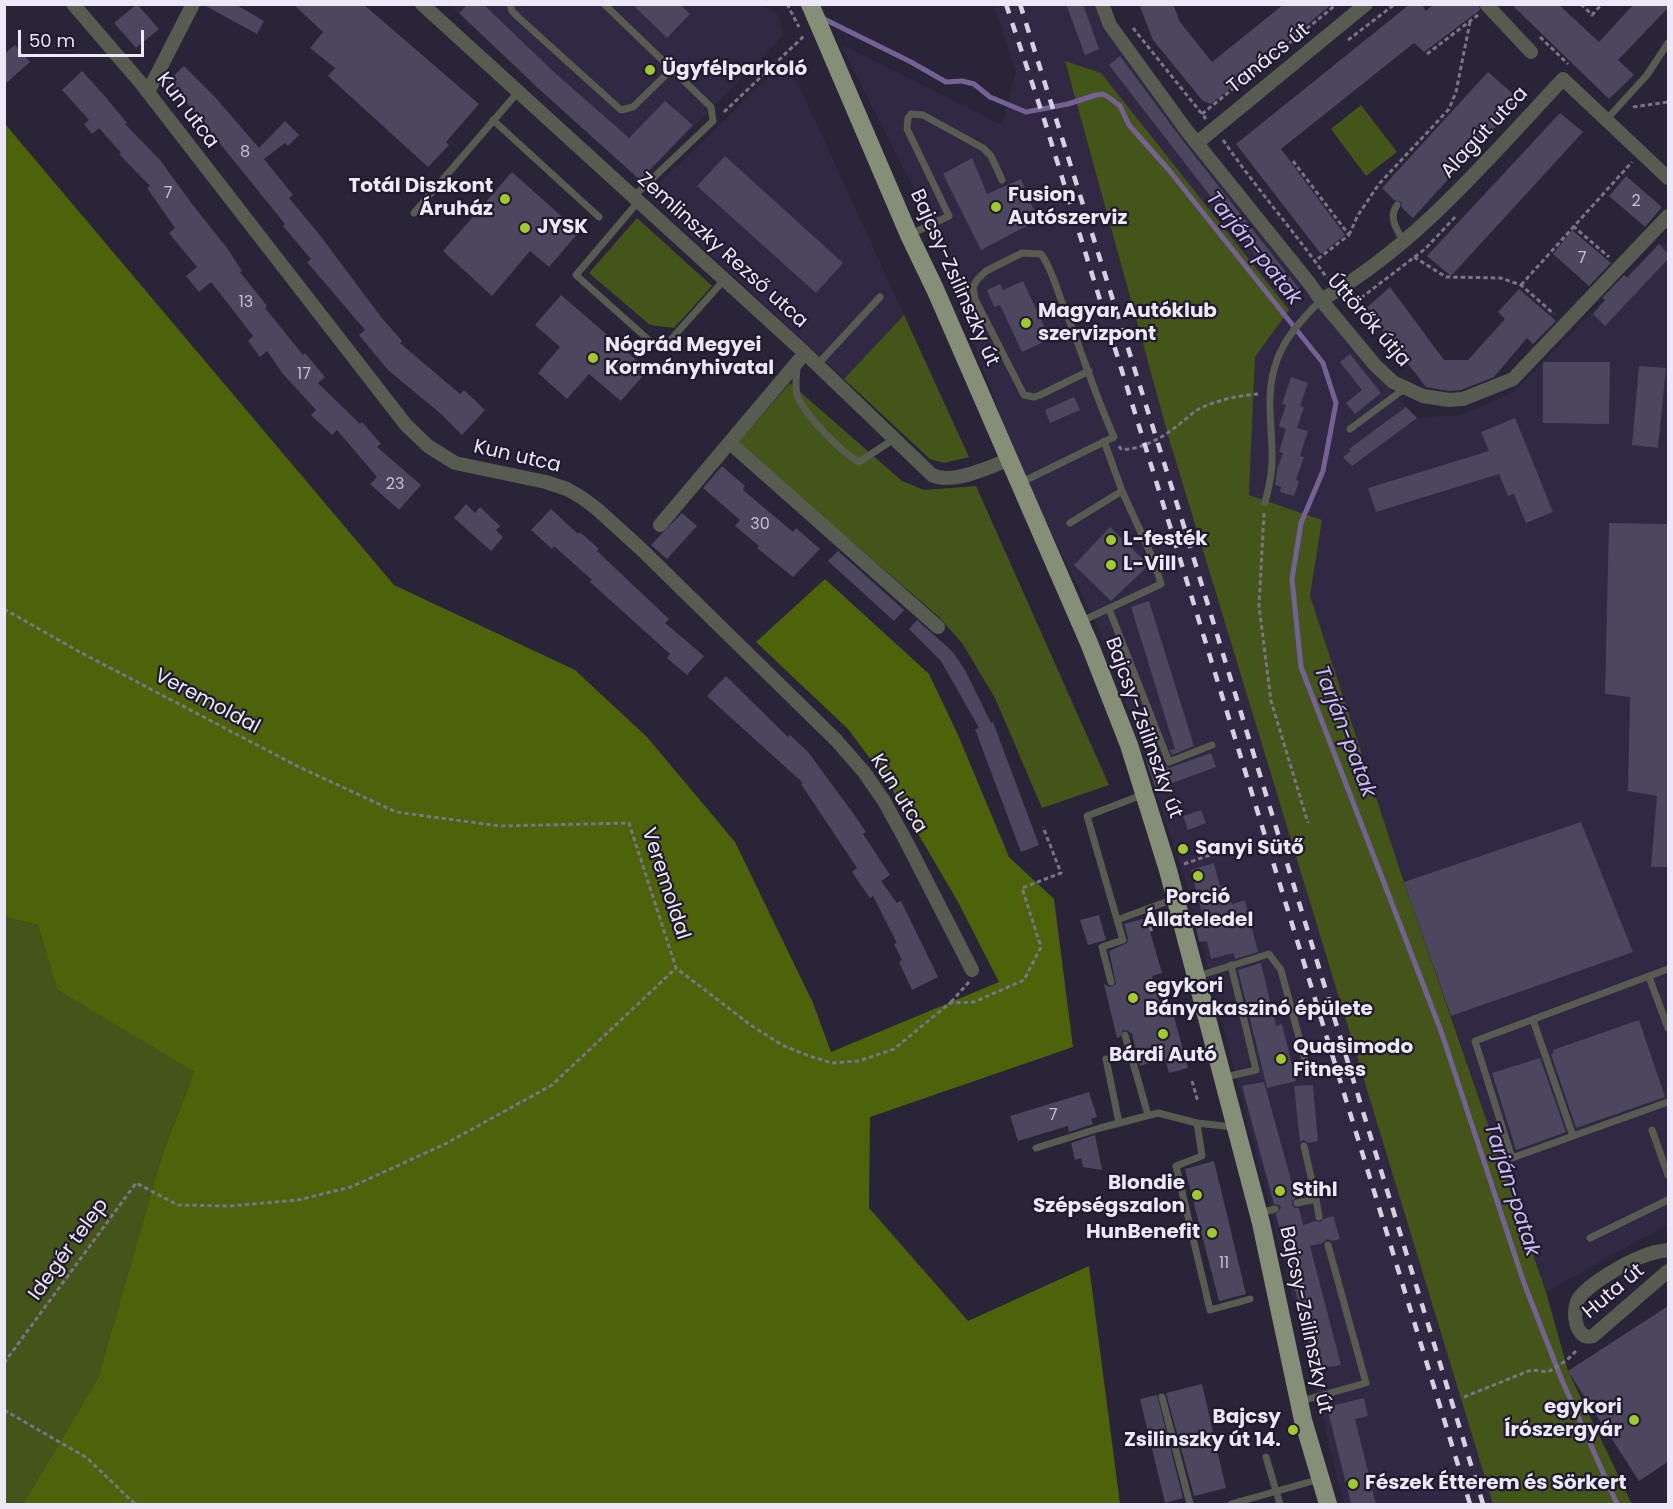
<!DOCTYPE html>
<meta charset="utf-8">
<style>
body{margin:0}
#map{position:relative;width:1673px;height:1509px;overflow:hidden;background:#2a2439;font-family:Poppins,sans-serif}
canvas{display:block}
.frame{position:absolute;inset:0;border:6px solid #ece8f7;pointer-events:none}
.scale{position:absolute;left:18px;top:30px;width:126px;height:27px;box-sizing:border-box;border:3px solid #ece8f7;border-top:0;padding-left:8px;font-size:18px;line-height:21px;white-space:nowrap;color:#ece8f7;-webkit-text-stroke:4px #211a2f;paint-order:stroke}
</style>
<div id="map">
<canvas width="1673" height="1509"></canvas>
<div class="frame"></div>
<div class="scale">50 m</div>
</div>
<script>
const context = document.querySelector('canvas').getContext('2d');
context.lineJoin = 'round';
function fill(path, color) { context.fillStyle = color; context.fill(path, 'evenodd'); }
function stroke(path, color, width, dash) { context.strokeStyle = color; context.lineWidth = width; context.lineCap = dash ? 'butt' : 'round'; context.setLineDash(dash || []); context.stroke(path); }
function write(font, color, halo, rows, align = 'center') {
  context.font = font + ' Poppins,sans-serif'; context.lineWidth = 4.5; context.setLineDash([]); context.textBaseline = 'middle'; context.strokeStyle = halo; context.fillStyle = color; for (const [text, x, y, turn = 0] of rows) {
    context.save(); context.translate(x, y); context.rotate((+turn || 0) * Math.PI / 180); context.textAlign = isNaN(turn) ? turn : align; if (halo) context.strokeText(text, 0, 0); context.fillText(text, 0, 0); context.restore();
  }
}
fill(new Path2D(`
 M450,5H763L778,15L783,36L641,180L584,130Z
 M994,5H1096L1309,293L1380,379L1417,418L1461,415L1514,392L1659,244H1668V1224L1546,1292L1391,841L1310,596L1322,520L1249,495L1255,357L1289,310L1065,62L1170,442L1493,1504H1344L1273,1218L1184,876L1118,680L1098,628L1015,457L932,225L841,44L1002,125L1016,72Z
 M787,59L904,315L844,379L648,195Z`), '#312844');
fill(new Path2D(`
 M1065,61L1101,73L1289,310L1255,357L1249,495L1322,520L1310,596L1404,882L1546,1292L1568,1371L1632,1504H1493L1170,442Z
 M1361,105L1397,152L1366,176L1331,129Z
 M637,218L712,286L674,328L650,325L589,273Z
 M904,315L969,457L944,463L930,459L844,379Z
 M790,383L902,481L924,490L976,486L1109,785L1042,808L995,698L962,643L939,617L738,443Z
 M5,917L38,925L57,990L194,1072L162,1155L98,1378L23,1504H5Z`), '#445519');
fill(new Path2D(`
 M5,124L394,585L575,670L647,737L735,842L813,1003L831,1052L999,982L958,902L889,784L848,729L756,642L825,579L929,674L958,735L1009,857L1054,899L1073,1047L870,1117L869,1208L968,1321L1089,1266L1120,1504H23L98,1378L162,1155L194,1072L57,990L38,925L5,917Z`), '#4d630a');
stroke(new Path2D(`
 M822,18L911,62L946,82L962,81L974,84L990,97L1026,112L1068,104L1096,95L1103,94L1111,99L1120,106L1129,125L1168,169L1323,363L1336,403L1323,471L1301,523L1292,579L1301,667L1441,1031L1524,1283L1561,1378L1617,1504`), '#746295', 5);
fill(new Path2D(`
 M137,4L159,29L136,48L114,23Z
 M202,4H235L264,21L257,34Z
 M293,4H363L479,104L446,142L449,145L428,167L328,76L335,68L310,48L323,32Z
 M468,4H483L555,73L629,138L665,101L693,125L640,180L539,89L459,13Z
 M632,4H680L690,14L667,38Z
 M1066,4H1083L1099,49L1085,55Z
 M1139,4H1173L1180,22L1212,62L1284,4H1332L1211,104L1203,101L1153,40Z
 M1410,4H1421L1426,11L1434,4H1478L1480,10L1424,52L1414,43L1281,149L1345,235L1321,254L1236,144Z
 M1511,4H1558L1599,42L1634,4H1668V8L1618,60L1634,75L1609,99Z
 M15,45L30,62L4,85V54Z
 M1120,56L1180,137L1301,291L1290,299L1109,65Z
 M184,66L215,97L259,148L285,121L299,135L288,146L285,143L264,159L293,195L289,198L319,234L381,317L402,341L400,343L460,394L464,390L485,410L462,435L441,414L388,370L359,335L365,330L307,262L311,259L283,226L285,224L188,104L167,82Z
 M82,71L103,94L127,123L125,124L160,160L192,204L227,248L242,271L240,272L267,306L265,308L303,355L305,353L325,377L318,383L360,424L362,422L381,444L377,447L421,485L399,510L370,484L377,477L337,430L332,435L311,415L316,410L283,374L267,351L260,357L248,341L253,336L211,282L199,292L186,276L197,267L169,233L175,228L147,188L150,186L119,154L121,153L99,128L92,134L84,124L89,120L62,90Z
 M1488,72L1520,100L1413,218L1402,208L1401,202L1394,200L1382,188Z
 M1560,113L1583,132L1451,276L1427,256Z
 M725,156L843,263L816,293L697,186Z
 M972,158L987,194L1021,179L1038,220L981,250L943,174Z
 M512,172L579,232L549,267L530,251L492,296L443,251Z
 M1626,176L1662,207L1645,227L1609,196Z
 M1572,230L1611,263L1589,286L1553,254Z
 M1659,244L1668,254V259L1605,326L1593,314L1605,300L1602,298L1624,275L1627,278Z
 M1023,281L1050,339L1022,352L1000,305L994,307L987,290L1000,284L1003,290Z
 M1390,287L1444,360H1468L1505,319L1498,312L1519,289L1556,321L1533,344L1527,338L1494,377L1461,390L1449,391L1426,387L1365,309Z
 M561,295L648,370L621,401L589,374L567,399L538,373L560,347L535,325Z
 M1350,354L1381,393L1355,414L1346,403L1362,390L1340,362Z
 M1543,362H1610L1609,424L1543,423Z
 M1639,366L1666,368L1658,448L1632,445Z
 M1291,377L1308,383L1300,406L1304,407L1297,428L1308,431L1300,456L1304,457L1296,480L1299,481L1294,496L1280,492L1281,487L1275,485L1277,470L1283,453L1279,452L1286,429L1279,426L1286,405L1282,404Z
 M1074,397L1080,410L1050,423L1045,410Z
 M1406,407L1417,418L1352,466L1343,457L1351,451L1349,449Z
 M1515,418L1553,512L1526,523L1514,494L1508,496L1499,474L1376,512L1368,488L1489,451L1481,432Z
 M722,466L745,486L743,490L793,532L796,528L820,549L793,577L757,548L759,546L735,526L740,520L703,488Z
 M466,504L475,513L480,507L500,526L496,530L503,537L491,551L454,518Z
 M551,509L578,534L580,532L599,549L597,551L669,619L665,623L704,656L687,675L667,658L670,654L590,582L592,580L554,546L552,549L531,530Z
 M682,513L697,526L667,559L651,545Z
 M1609,523L1668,524V867H1651L1657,796L1628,791L1630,697L1605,694Z
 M1110,527L1149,565L1111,601L1074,565Z
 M838,551L904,610L894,621L828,561Z
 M1149,601L1194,746L1172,755L1170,750L1175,749L1131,607Z
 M917,620L952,651L965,670L991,723L993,722L1039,845L1021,852L975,729L979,728L941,661L909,629Z
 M726,676L788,737L790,735L808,752L853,813L866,832L863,834L890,875L881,881L897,903L901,901L938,977L912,990L899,962L902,960L894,944L897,943L873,896L870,898L852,872L857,868L801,784L803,783L707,696Z
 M1211,753L1216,767L1156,789L1146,760L1160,754L1164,765L1169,768Z
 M1201,810L1206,823L1188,830L1183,816Z
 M1581,822L1633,952L1451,1016L1404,882Z
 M1214,863L1220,886L1226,885L1232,904L1245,900L1258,952L1235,959L1234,953L1211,959L1207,941L1199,942L1196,928L1205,925L1191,870Z
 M1099,915L1106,940L1088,945L1080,920Z
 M1146,918L1162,973L1152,976L1163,1015L1173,1013L1188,1068L1169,1073L1165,1058L1140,1066L1132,1034L1128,1031L1123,1030L1120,1037L1117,1038L1104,984L1110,987L1116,984L1109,951L1127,943L1128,938L1124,924Z
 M1261,963L1276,1026L1282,1024L1296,1081L1267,1088L1238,970Z
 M1639,1020L1665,1097L1576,1128L1551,1054L1554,1053L1553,1050Z
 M1540,1058L1566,1132L1516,1150L1492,1073Z
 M1264,1082L1296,1198L1292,1201V1205L1295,1208H1299L1303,1225L1316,1221L1320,1222L1324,1219L1333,1216L1340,1239L1332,1241L1327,1239L1323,1243L1310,1246L1341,1365L1315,1369L1276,1214L1281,1208L1279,1205L1274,1204L1242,1086Z
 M1313,1085L1318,1141L1309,1143L1303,1140L1300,1142L1294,1086Z
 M1089,1092L1097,1117L1091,1119L1093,1124L1069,1132L1068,1126L1018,1141L1010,1116Z
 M1095,1135L1102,1170L1083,1167L1081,1158L1075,1160L1071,1143Z
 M1214,1161L1246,1294L1219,1301L1185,1169Z
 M1668,1306V1459L1666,1463L1639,1481L1568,1371Z
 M1202,1384L1226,1488L1194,1496L1166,1393Z
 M1157,1395L1183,1498L1165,1503L1140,1399Z
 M1364,1398L1368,1416L1355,1419L1376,1504H1351L1327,1407Z`), '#4c465e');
stroke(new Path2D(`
 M787,4L799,27
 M1581,4L1592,15L1602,4
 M1133,28L1206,119
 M1540,37L1568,64
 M1348,40L1395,4
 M1427,54L1478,15
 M1633,107L1668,102
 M724,112L804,36
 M1202,114L1337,4
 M1223,140C1256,188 1294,231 1327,278
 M1293,161L1349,235L1315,261
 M1573,226L1609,257
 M1349,235L1358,215L1379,184L1449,109L1456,92L1470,22
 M1414,257L1446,277L1501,278L1521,285L1554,314
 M1521,285L1632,162
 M1349,307L1425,249L1457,215
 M1119,446L1121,449C1137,451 1160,439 1173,429C1182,423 1190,414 1199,409C1217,400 1240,395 1259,394
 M1264,513L1259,606L1271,701L1308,823
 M4,609L78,651L297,766L396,812L500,826L629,823L676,968L752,1026L782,1045L809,1056L832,1063L859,1061L894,1049L950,1003L974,1002L1024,980L1041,947L1022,888L1061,873L1043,827
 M1184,864L1245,843
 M1147,920L1152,932
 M951,1002L969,982
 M1192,1081L1198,1102
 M4,1363L136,1183L178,1205L230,1206L298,1200L351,1187L445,1144L552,1085L676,968
 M1464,1397L1531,1370L1548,1372L1567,1360L1578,1349
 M4,1410L87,1458L135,1504`), '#797487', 3, [4.5, 3]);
stroke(new Path2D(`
 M510,4L512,11L518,17L621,110L633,107L672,69
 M604,4L711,107L713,121L633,197
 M493,120L599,217
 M1606,120L1647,75L1668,43
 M638,202L576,275L652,343L667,344L724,280
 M1397,205C1388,218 1397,230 1404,242
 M414,213L518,92
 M909,235L949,216L907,129L908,118L911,114L923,115L983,148L991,156L1002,180
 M797,365C797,375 794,389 798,398C808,418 840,451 859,462L894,439
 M817,365L880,297
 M1350,429L1404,389
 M1104,441L1122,491
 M1020,483L1114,437C1094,393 1080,346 1062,302C1056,287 1051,267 1041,254L1022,253L986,271L977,280L973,287L975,299L1024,395L1034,397L1040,395L1089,371
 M1265,503C1268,490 1272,476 1272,462C1273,426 1264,395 1277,360C1285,337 1304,317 1321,300
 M1070,523L1122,491L1154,561L1161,584L1082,621
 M1109,609L1169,762L1212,745
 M1117,920L1174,899
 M1198,976L1269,954L1281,970L1309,1075
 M1649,977L1668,1028
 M1111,982L1102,947L1123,940L1087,816L1142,795
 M1533,1020L1573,1136L1668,1102
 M1125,1035L1148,1115
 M1106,1059L1119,1123
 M1225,1077L1256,1070L1231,965
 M1197,1123L1202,1156L1176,1166L1210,1310L1250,1299
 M1652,1130L1668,1175
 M1573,1136L1512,1158L1475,1041L1668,969
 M1036,1148L1100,1128L1158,1113L1197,1123L1233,1127
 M1316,1199L1319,1217
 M1297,1203L1316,1199L1304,1146
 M1260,1213L1275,1209
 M1590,1238L1668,1200
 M1162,1397L1190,1504
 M1301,1401L1366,1383L1328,1245
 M1266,1457L1280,1504
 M1231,1504L1320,1479`), '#575b50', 7);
stroke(new Path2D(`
 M73,4L140,82L406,425L428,446L455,463L546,482L567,489L581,497L597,509L640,548L836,740L864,772L884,801L906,841L972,970
 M422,4L805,353L932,475C951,485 991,467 1009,459
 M1102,4L1110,25L1187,131L1310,284L1321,300L1375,365L1393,382L1423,396L1449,400L1463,399L1513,379L1668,216
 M1487,5L1531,52
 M148,92L193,4
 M1197,143L1366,4
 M1321,300C1417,245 1488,159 1563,79L1668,178
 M730,443L938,627
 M660,525L805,353
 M1668,1250C1659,1251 1650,1253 1641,1257C1625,1263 1589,1284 1579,1298C1571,1309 1575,1342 1593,1336L1668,1271`), '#575b50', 14);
stroke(new Path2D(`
 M810,4L909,235L935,289L1089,643L1129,745L1168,870L1261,1223L1303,1420L1328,1504`), '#858e77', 18);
stroke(new Path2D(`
 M1006,4L1044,119L1169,523L1470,1504
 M1020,4L1182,520L1483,1504`), '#d5d1e0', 4.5, [10, 10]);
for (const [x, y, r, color] of [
 [650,70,6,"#a0c92b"],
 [505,199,6,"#a0c92b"],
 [996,207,6,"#a0c92b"],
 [525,228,6,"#a0c92b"],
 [1026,323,6,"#a0c92b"],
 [593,358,6,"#a0c92b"],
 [1111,540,6,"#a0c92b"],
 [1111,565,6,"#a0c92b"],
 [1183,849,6,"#a0c92b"],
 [1198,876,6,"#a0c92b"],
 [1133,998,6,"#a0c92b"],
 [1163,1034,6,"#a0c92b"],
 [1281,1059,6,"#a0c92b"],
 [1280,1191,6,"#a0c92b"],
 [1197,1195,6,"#a0c92b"],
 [1212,1233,6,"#a0c92b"],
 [1634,1420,6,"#a0c92b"],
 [1293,1430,6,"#a0c92b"],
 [1353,1484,6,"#a0c92b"]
]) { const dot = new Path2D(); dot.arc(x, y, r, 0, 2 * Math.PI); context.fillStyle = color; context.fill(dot); stroke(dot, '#211a2f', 2); }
write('16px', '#c4c0d1', null, [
 ["8",245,153],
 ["7",168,194],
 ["2",1636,202],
 ["7",1582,259],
 ["13",246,303],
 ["17",304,375],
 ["23",395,485],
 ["30",760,525],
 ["7",1053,1116],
 ["11",1224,1264]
]);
write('20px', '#ece8f7', '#211a2f', [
 ["Tanács út",1269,59,-39],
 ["Kun utca",187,111,53],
 ["Alagút utca",1485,133,-47],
 ["Zemlinszky Rezső utca",722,251,42],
 ["Bajcsy-Zsilinszky út",954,278,66],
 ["Úttörők útja",1368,321,49],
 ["Kun utca",517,457,13],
 ["Veremoldal",207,702,28],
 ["Bajcsy-Zsilinszky út",1143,728,70],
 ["Kun utca",898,794,58],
 ["Veremoldal",665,884,72],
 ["Idegér telep",69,1250,-54],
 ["Huta út",1614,1292,-40],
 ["Bajcsy-Zsilinszky út",1305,1320,78]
]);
write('bold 20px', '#ece8f7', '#211a2f', [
 ["Ügyfélparkoló",662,70],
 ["Totál Diszkont",493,187,"right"],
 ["Áruház",493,210,"right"],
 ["Fusion",1008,196],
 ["Autószerviz",1008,219],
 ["JYSK",537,228],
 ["Magyar Autóklub",1038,312],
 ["szervizpont",1038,335],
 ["Nógrád Megyei",605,346],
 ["Kormányhivatal",605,369],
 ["L-festék",1123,540],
 ["L-Vill",1123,565],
 ["Sanyi Sütő",1195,849],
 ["Porció",1198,898,"center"],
 ["Állateledel",1198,921,"center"],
 ["egykori",1145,987],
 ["Bányakaszinó épülete",1145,1010],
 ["Quasimodo",1293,1048],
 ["Fitness",1293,1071],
 ["Bárdi Autó",1163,1056,"center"],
 ["Blondie",1185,1184,"right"],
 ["Szépségszalon",1185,1207,"right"],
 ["Stihl",1292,1191],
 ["HunBenefit",1200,1233,"right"],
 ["egykori",1622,1408,"right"],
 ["Írószergyár",1622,1431,"right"],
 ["Bajcsy",1281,1418,"right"],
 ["Zsilinszky út 14.",1281,1441,"right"],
 ["Fészek Étterem és Sörkert",1365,1484]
], 'left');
write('italic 21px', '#cbbaf6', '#211a2f', [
 ["Tarján-patak",1253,249,51],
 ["Tarján-patak",1344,732,69],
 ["Tarján-patak",1511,1190,72]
]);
</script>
